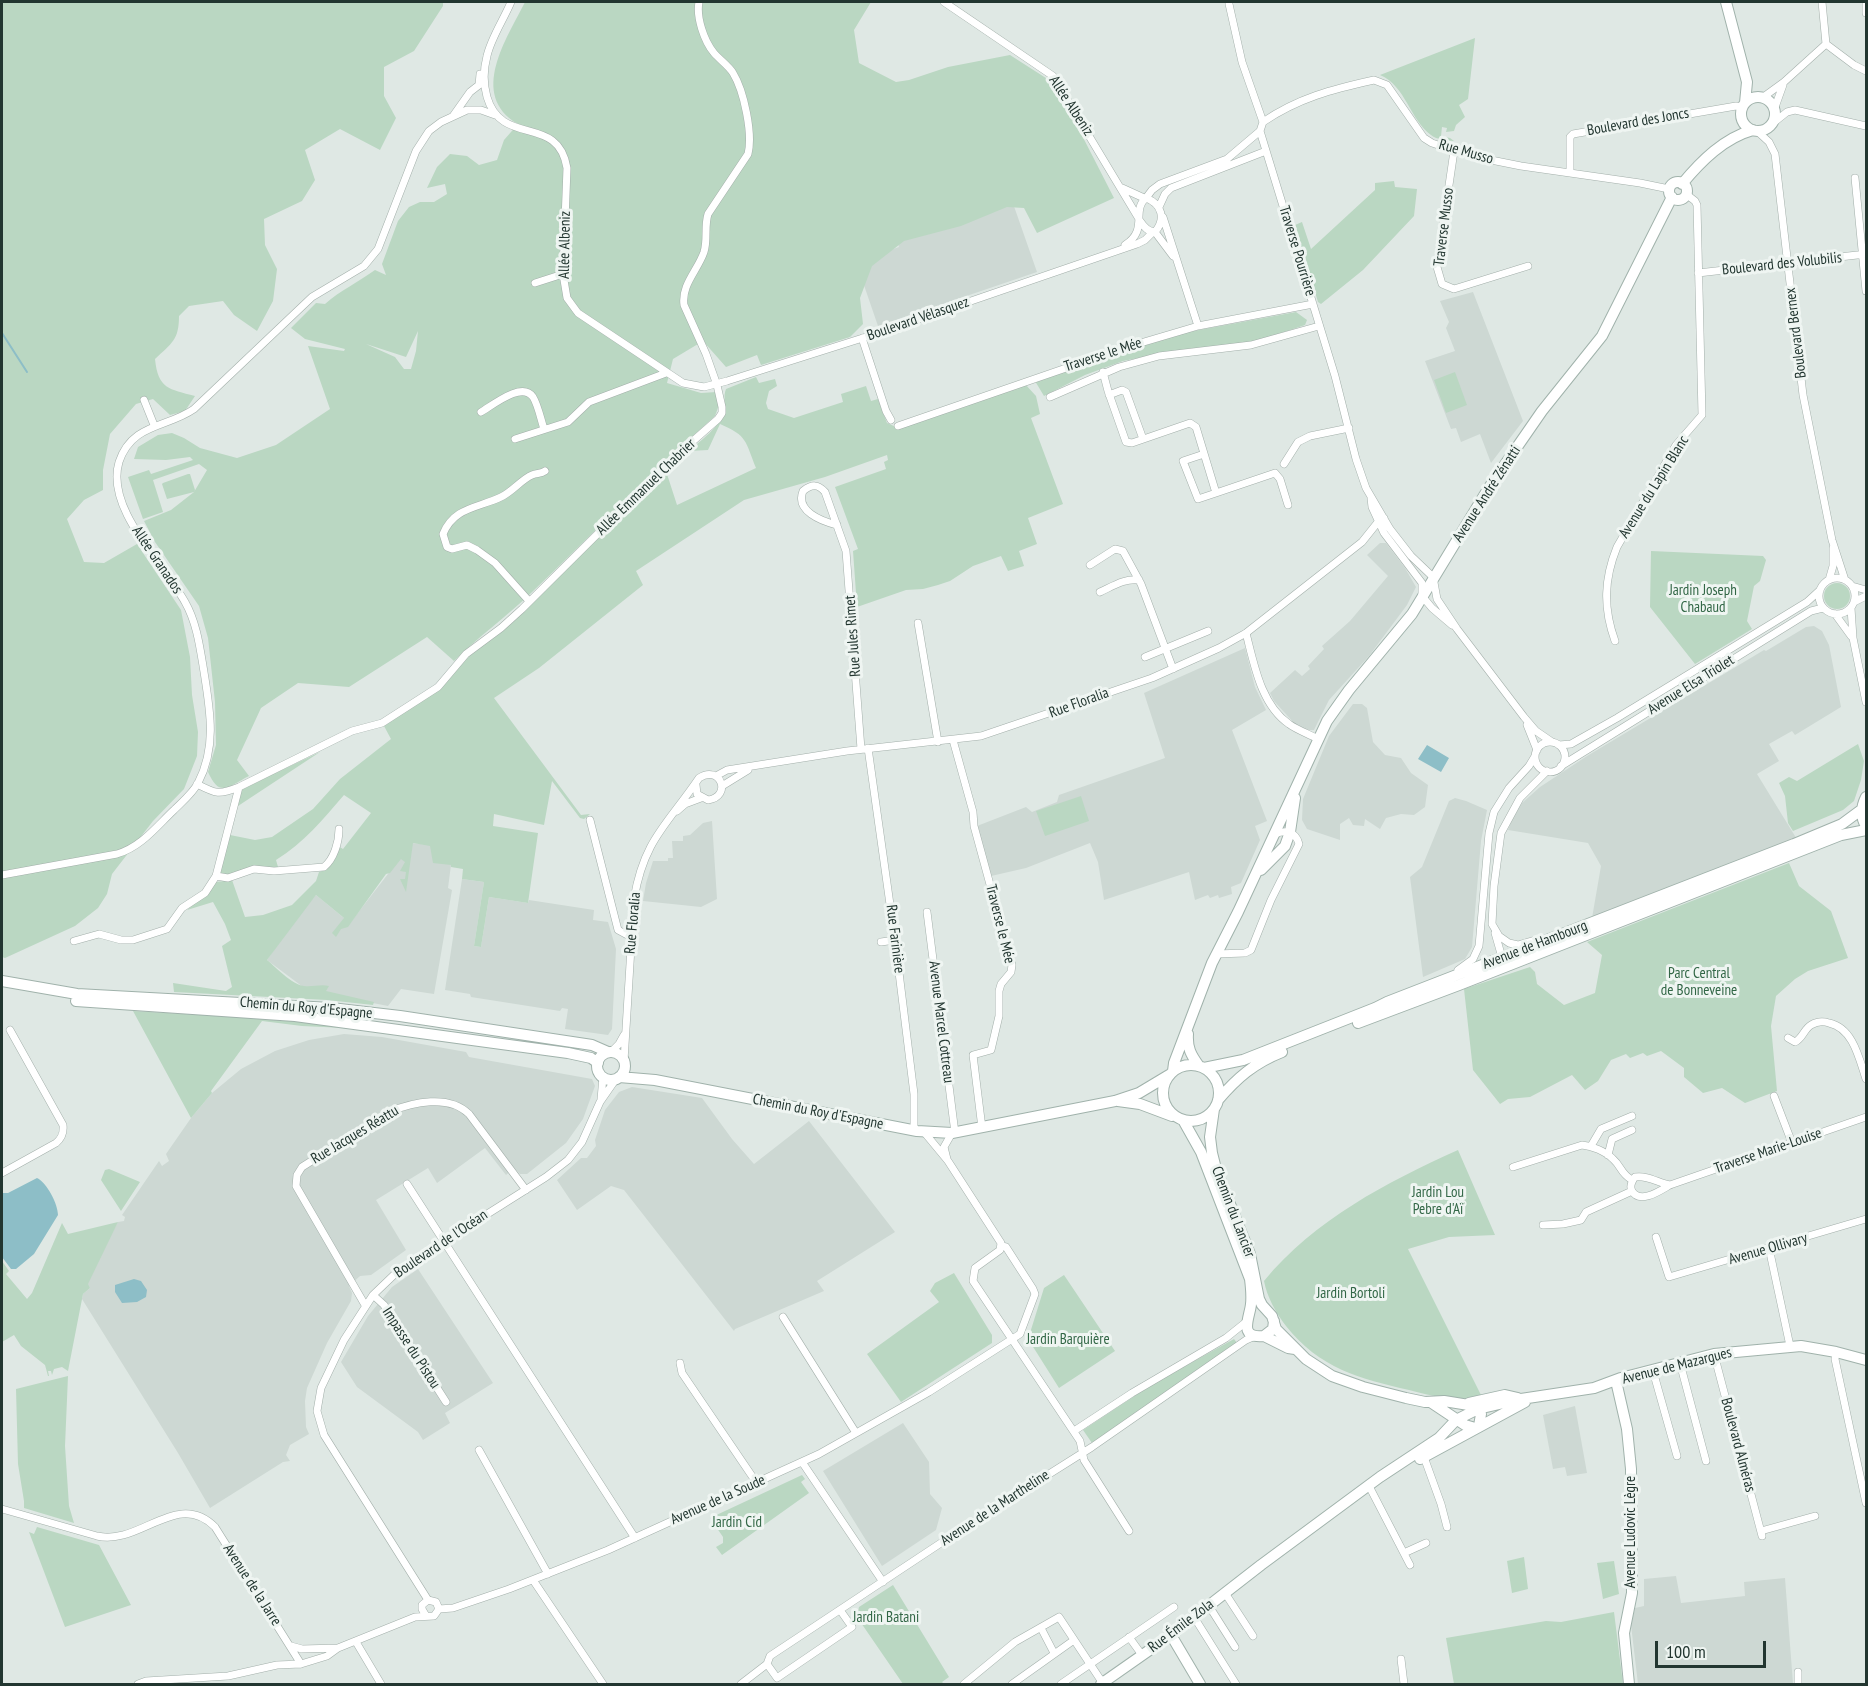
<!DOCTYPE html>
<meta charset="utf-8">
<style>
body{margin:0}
#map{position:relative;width:1868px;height:1686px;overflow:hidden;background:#dfe8e4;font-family:"PT Sans Narrow",sans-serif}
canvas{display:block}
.frame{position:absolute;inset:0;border:3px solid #223630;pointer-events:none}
.scale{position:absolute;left:1655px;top:1641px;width:111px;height:27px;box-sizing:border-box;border:3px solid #223630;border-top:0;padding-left:8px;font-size:18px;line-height:21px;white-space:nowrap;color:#223630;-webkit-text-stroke:4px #eff5f2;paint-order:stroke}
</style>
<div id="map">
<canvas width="1868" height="1686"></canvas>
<div class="frame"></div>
<div class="scale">100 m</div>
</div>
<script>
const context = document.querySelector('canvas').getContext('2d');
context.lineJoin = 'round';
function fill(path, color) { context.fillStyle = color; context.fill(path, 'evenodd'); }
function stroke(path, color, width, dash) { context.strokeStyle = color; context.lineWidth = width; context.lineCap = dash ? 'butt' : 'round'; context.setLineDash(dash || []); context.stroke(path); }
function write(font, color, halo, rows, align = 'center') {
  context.font = font + ' "PT Sans Narrow",sans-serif'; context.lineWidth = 6; context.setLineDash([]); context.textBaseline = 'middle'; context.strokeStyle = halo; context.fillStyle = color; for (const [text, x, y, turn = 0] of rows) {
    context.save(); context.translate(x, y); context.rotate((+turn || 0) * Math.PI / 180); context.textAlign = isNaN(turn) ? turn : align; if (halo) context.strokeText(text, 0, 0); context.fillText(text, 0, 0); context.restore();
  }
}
fill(new Path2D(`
 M1009,192L1037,272L878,326L856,262L899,247L894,232Z
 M1473,292L1523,421L1491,463L1480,434L1461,442L1456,428L1451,429L1425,361L1455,351L1446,328L1449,322L1440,301Z
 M1380,543H1386L1405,568L1416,587L1407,605L1369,656L1329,700L1314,730H1307L1294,723L1274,701L1270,693L1295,670L1302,676L1310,669L1308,666L1324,649L1322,646L1350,621L1388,576L1367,555Z
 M1814,626L1822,631L1829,645L1841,707L1795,735L1792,731L1769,744L1779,761L1757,774L1798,841L1592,918L1601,866L1588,843L1508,830L1512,819L1522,803L1540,787L1587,756L1764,650L1766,651L1806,627Z
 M1245,648L1255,687L1266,710L1232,730L1267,821L1255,826L1260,840L1241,883L1231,887L1232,894L1219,898L1218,895L1210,898L1208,895L1195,900L1189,872L1104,900L1098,862L1090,843L1026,868L991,876L977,826L1026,807L1032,812L1057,802L1059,795L1165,758L1144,693Z
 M1353,704H1362L1367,708L1373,742L1385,755L1401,758L1411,773L1428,785L1425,807L1414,815L1401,814L1386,818L1380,829L1365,819L1364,826L1353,825L1349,818L1340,824V840L1307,829L1302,820L1303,799L1329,736Z
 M1455,798L1466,801L1487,810L1481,841L1472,947L1465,959L1423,977L1410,877L1422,867L1449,801Z
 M712,821L717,899L701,907L643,901L646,883L653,861H668V858H673L672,841H683V836L690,835L703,823Z
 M412,843L430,845L451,865L448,888L452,890L434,994L401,989L388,1006L307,990L267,960L296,917L316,895L350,923Z
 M462,879L484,882L474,946L481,947L489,897L528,903L529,900L594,910L593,920L608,922L616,949L612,1029L608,1035L565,1029L568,1009L562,1008L560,1011L471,997L470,994L445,990Z
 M344,1034L382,1037L466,1052L469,1057L592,1079L595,1086L583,1119L566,1143L527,1174H520L514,1168L506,1175L485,1148L437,1183L428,1168L376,1200L406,1250L371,1275L360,1276L349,1286L352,1293L351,1301L327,1343L307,1388L305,1401L306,1427L309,1434L290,1445L286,1455L290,1461L283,1462L210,1508L178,1453L82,1299L83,1294L90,1288L87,1284L110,1236L118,1222L124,1221L125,1217L122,1215L159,1161L162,1166L169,1161L166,1154L191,1118L212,1093L241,1069L275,1051L309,1040Z
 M632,1087L702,1098L732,1139L754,1164L809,1121L895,1232L817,1281L824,1291L735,1329L734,1331L624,1190L611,1186L577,1210L557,1180L581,1158H587L596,1146L595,1140L605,1110L619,1092Z
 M418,1269L493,1383L445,1413L450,1423L423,1440L418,1432L357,1387L341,1362L368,1316L392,1287Z
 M1575,1406L1587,1473L1567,1476L1565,1467L1553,1469L1543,1415Z
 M903,1423L929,1462L930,1494L942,1508L936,1530L882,1566L823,1471Z
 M1676,1576L1681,1603L1745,1596L1744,1582L1785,1578L1793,1684H1638L1631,1625L1635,1608L1644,1606V1579Z`), '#cdd8d3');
fill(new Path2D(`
 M2,2H443V6L414,51L384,67V96L396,118L380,150L340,129L305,150L315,180L302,201L264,219L265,245L277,269L273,301L257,331L234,315L223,301L189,306L179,316C179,340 172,343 155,359C158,389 169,389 195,396L185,411L170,415L153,399L136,404L110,434L103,470V490L84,500L67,519L84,562L104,563L137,544L181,610L190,657L192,695L198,732L197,756L184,789L153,821L112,874L107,894L98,908L75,926L5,958L2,957Z
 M525,2H871L854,30L859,63L896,82L909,80L948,67L1010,55L1049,80L1070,112L1114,198L1037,233L1024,208L1007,207L961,226L904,241L872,266L860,298L863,324L850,337L761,365L757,355L726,367L703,341L673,359L667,383L701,393L717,392L719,405L715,416C651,473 592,535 530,594C506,617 478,637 454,661L427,637L349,687L298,683L261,708L237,760L249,776C229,786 220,799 208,772L216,745L215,702L208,638L199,606L155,542L144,521L171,510L194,492L207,470L199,464L153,480L163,512L143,519L128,477L149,470L151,474L193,460L190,457L166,460L134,459L138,447L158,435L172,433L184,438L200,448L237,458L276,445L330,409L308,346L344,351L345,349L305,339L291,328L316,303L325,304C341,290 357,283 375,270L386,275L382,264L398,221L409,207L420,202H434L447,194L445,184L427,188L437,167L450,154L467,156L479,165L497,160L504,140L518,124C468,95 507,38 525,2ZM418,331L416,351L411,369H404L395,357L366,344L406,357Z
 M1475,38L1468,99L1459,105L1465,117L1456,125L1454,131L1446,132L1447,128L1442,127L1441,136L1450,138L1454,141C1447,140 1437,140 1431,135C1410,120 1406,86 1380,75Z
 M1394,181L1395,187L1417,189L1414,216L1363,270L1321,304L1318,302L1295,225L1302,222L1311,249L1375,190V183Z
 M1296,312L1307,320L1305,325L1252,343L1174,351L1123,361L1085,375L1044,396L1035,381L1099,357L1188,332Z
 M1455,372L1467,405L1446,413L1434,380Z
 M756,377L759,383L775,379L777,386L769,391L766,403L768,409L794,418L843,402L841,394L866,386L871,401L878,399L887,423L896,427L1025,384L1036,396L1040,414L1031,418L1063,504L1028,518L1037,544L1019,551L1024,566L1008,571L1001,556L973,566L950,581L938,585L923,589L906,590L857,607L853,551L858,549L835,487L886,469L884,462L888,460L887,455L825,477L744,500L636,571L643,585L539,668L494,698L581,815L590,814L584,819L580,818L552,781L544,825L494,814L493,826L538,833L528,903L489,897L481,947L474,946L484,882L462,879L463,869L451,867V865L433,863L430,846L413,843L406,892L400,879H405L406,872L400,871L405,862L401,859L390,873L386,874L348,927L341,929L336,937L332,933L344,918L316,895L267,960C277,968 291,984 304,986C313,987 321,984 329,986L326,991L374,1002L373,1005L327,1000L174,992L173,983L226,991L232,987L222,946L231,940L225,924L213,902L187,910L210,890L216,882L232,880L245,917L263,915L292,905L316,881L319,872L325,870L338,846L343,849L371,813L344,795C323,819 304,843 276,860L278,867H255L226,876L220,873L230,835L255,840L272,837L313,809L340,779L391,739L384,726L428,696L477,649L518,616L666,471L677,505L756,468C745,441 748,436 720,424L708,450L689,451C700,441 720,427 724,412C726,403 723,396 726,389Z
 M188,474H190L195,490L194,492L167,499L162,484L163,483Z
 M1651,551L1763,556L1766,560L1760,581L1754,586L1747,621L1752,629L1695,664L1650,607Z
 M1824 596a13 13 0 1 1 26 0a13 13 0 1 1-26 0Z
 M1858,744L1864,761L1861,780L1854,801L1843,810L1793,831L1788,823L1785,796L1779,783L1789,777L1797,781Z
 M320,752L238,806L241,789Z
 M1081,796L1089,821L1045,836L1036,811Z
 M1789,863L1799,886L1831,911L1848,958L1808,971L1795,979L1776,996L1771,1026L1777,1091L1745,1103L1722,1088L1703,1093L1684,1077V1068L1661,1051L1647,1056L1643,1053L1630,1058L1626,1054L1611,1060L1598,1081L1585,1090L1572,1075L1530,1097L1508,1099L1500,1104L1473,1070L1464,989L1530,967L1535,972L1537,984L1564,1005L1595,993L1602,955L1587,942Z
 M133,1011L287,1020L345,1028L302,1026L262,1021L211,1091L212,1093L191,1118Z
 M1458,1150L1495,1235L1449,1237L1408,1249L1481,1395C1460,1403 1431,1396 1409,1390C1360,1379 1319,1368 1286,1326C1276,1313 1267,1297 1264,1281C1314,1220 1387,1182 1458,1150Z
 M109,1169L140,1182L121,1211L101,1180L105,1170Z
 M118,1222L88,1284L90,1288L83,1294L82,1299L68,1371L62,1367L54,1369L52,1375L51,1371H48L49,1376H48L45,1365L21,1346L14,1335L2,1342V1261L9,1271L6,1274L27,1299L32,1293L62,1223L68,1234Z
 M954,1273L992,1335V1343L901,1402L867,1354L939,1302L930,1291L935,1283Z
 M1064,1275L1115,1351L1059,1388L1030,1342V1333L1044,1288Z
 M1234,1339L1237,1343L1092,1443L1083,1430L1151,1385Z
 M68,1376L65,1446L69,1506L74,1523L24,1508V1501L18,1464L16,1389Z
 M802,1475L805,1479L801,1482L809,1493L722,1555L716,1547L723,1543V1537L710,1518Z
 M37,1527L99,1545L131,1605L65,1627L29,1532L34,1534Z
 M1524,1557L1528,1589L1512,1593L1507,1561Z
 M1614,1561L1619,1594L1603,1599L1597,1563Z
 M893,1585L949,1677L942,1682L944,1684H903L857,1617L859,1607Z
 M1614,1612L1623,1684H1454L1446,1638L1546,1621L1561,1622Z`), '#bad7c2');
fill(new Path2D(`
 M1427,745L1449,758L1441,772L1418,759Z
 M37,1178C47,1183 58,1204 58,1215L34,1254L16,1269H11L2,1257V1193H8Z
 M134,1279L141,1281L147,1290L146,1297L137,1302L122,1303L115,1292V1285Z`), '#8dbec7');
stroke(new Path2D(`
 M2,333L27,372`), '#8dbec7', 2);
const street = new Path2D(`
 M511,2C504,19 491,38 487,56C483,71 483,83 487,97C502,148 558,113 567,168L563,274L567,298L578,313L683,383L704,387L727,381L869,336L1137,244L1145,240L1153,232
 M944,2L1053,76L1139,219
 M1822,2L1826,44
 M1866,2V13
 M1229,4L1242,62L1263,122L1260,131L1335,376L1356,459L1366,488L1390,529L1411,556L1433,577L1437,599L1457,629L1524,717L1536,731L1552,742
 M1826,44L1854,65L1866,71
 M1762,98L1784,82L1826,44
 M1774,110L1783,85
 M453,116L470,92L479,85L480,74
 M1263,122C1298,98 1333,89 1374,80L1387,85L1424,138L1432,143L1471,156L1521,166L1640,183L1669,189
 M1772,124L1787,112L1795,110L1866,126
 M1757,131L1769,142L1775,154L1803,395L1832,540L1845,580
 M1454,151L1437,267L1442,284L1454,289L1528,266
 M1570,173V137L1573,134L1736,106L1743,107
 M1855,178L1866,291
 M1122,188L1144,198
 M1146,198L1152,190L1160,184L1227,159L1260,131
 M1159,207L1165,194L1171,188L1266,151
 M1163,217L1198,326
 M1155,232L1173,256
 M1125,245C1149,230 1131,210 1146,198C1162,204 1166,219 1155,232C1148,232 1144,227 1140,221
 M1698,273L1866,254
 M535,283L563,274
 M862,338L886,411L891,420
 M1103,372L1108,391L1126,442L1132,443L1190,423L1196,427L1216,493L1275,473L1280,479L1288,505
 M1109,395L1122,390L1126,392L1143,439
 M1050,397L1119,367L1159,356L1251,345L1319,326
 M144,400L154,425
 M481,412C493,405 522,381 533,397C538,405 541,420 544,429
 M898,426L1127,347L1198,326L1313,304
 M515,439L568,422L589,402L666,373
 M1204,454L1183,461L1198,499L1216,493
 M1284,464L1298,442L1310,436L1349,428
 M1371,498L1372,507L1384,533L1422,583V596L1432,608L1452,625
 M837,525C821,521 795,511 803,491C812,484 818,484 825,492L846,551L861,749
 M1090,565L1115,549L1123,551L1141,584L1173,669
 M1819 596a18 18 0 1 1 36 0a18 18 0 1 1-36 0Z
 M1829,580L1833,566V548
 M1852,586L1866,590
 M1100,592C1113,586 1125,578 1139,580
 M529,601L495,563L477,550L467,545L452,549L447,547L443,534C454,507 478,508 501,497C512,492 522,479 532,475C537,473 541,474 545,471
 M1854,602L1866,596
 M1851,608L1853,638L1866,702
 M1835,614L1851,636
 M918,623L938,742
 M1246,633C1254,664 1261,705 1289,724C1297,730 1309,734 1318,739
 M1615,641C1603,608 1604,579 1617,547L1676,445L1702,415L1697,205L1695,201L1686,194
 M1145,657L1208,631
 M1527,725L1537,750
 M953,740L973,812L974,826L1012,965L1011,972L1001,984L999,991V1016L991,1050L973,1055L982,1128
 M1535 757a15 15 0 1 1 30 0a15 15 0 1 1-30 0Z
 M1559,745L1571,744L1617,718L1807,602L1819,591
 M868,748L895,940L914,1094V1131
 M1561,766L1811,611L1823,608
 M716,776L727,770L847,751L981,736L1152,678L1219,648L1246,633L1362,542L1378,522L1384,518
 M197,784C216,794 219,795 239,787L352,731L382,723L438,687L466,654L501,628L522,609L677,455L718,419L722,413V407L717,385L706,354L684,305C681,285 698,270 704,252C708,239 704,227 708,214L748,154C753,134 744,91 733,73C729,66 720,60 714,53C704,41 696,17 699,2
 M722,786L748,770
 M677,811L685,804L701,798
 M590,820L618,930L631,937
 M2,875L117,854C141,847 156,827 174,810C182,802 193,793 198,783C217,747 210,710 204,672C200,648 197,623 185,602C164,564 105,509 119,462C132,423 167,428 194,409L312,297L364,266L378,249L416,151L429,131L441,122L467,110H481L495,115
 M216,876L228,878L254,869L274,871L324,867C334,859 339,842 339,829
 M927,912L955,1133
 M1495,933L1501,954L1500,960
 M1535,940L1518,945L1509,943L1499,936L1492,924L1494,886L1501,833L1520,798L1547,771
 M74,941L99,934L121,940H133L167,929L182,908L205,893L216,876L239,787
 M881,942L895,940
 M1216,954L1245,953L1251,950L1271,900L1299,844C1296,832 1286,829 1275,834
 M1458,970L1473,959L1479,946L1489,833L1494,812L1509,788L1529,766L1535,756
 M1788,1038L1795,1042C1803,1038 1804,1029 1811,1025C1816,1022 1823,1021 1829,1023C1853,1028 1859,1058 1866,1079
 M611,1052L619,1044L624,1035
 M624,1061L634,899C644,839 668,824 699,778C720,764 733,796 708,800L697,794L696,785
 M1774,1096L1792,1143
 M601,1099L603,1077
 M924,1132L948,1161L1001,1243L1000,1250L975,1268L973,1281L1080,1441L1084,1460L1129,1531
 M1591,1146L1601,1129L1632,1116
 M1608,1155L1612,1139L1632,1130
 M947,1159L944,1147L952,1133
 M1513,1167L1582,1145C1592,1146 1605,1151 1613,1159C1622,1167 1620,1173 1632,1180
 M2,1173L56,1143C62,1138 64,1133 63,1125L10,1030
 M407,1184L635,1538
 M1670,1185C1658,1183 1648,1175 1635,1177C1632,1181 1629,1186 1632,1191C1640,1205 1661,1190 1670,1185L1866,1117
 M1543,1225L1563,1224L1581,1220L1586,1212L1632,1191
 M1656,1237L1669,1277L1866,1219
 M1769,1248L1790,1346
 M373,1295L384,1305L446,1402
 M365,1305L296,1186L297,1175L302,1167L389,1112C413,1102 449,1094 469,1114L526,1190
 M783,1317L856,1433
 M1836,1352L1835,1359L1866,1503
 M1714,1354L1762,1536
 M680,1363L682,1373L756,1482
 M1680,1363L1706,1461
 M1653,1371L1677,1456
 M1074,1431L1132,1393L1226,1338L1246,1322
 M479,1450L548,1574
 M1424,1457L1441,1504L1447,1527
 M802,1462L883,1582
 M1369,1486L1410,1565
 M2,1509L97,1536C140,1546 177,1489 215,1527L301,1664
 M1761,1531L1815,1516
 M1404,1553L1426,1543
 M533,1580L603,1684
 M1225,1593L1253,1636
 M428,1600L324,1435L317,1411L321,1388L344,1340L373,1295L397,1272L416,1259L546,1177L568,1160L582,1142L600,1102L616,1079
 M428,1600L436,1602L439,1609
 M1209,1606L1235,1647
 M439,1609L453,1608L509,1589L608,1550L819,1454L929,1392L1020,1334L1035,1294L1033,1289L1006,1247L1002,1246
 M426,1616L422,1609V1605L428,1600
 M1194,1617L1236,1684
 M1041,1628L1054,1653
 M1129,1637L1142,1655
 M356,1642L381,1684
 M291,1646L302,1649L338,1648L415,1617L434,1616L439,1609
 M1401,1659L1404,1684
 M767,1664L777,1678L852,1627L840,1610
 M138,1684L146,1681L228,1676L277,1665L301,1664L327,1656L338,1648
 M741,1684L767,1664L770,1656L962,1529L1092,1447L1246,1340L1255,1336
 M964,1684L1015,1642L1059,1617L1100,1679L1106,1682
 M1012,1684L1074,1640
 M1061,1684L1174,1607
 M1798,1684V1672`);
const secondary = new Path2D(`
 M1726,2L1747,82L1745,103
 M1741 114a17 17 0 1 1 34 0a17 17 0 1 1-34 0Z
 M1669 191a9 9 0 1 1 18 0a9 9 0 1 1-18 0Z
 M1682,184C1701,161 1724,138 1753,130
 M1866,797C1861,807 1860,816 1866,826
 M1261,870L1285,846L1290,832L1295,798
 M2,981L77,994L331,1008L400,1016L592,1045L608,1052
 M76,1001L295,1016L568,1053L591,1058L598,1063
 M1358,1023L1459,985L1841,835L1866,830
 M1188,1034C1187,1048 1191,1055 1199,1066
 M597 1066a14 14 0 1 1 28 0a14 14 0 1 1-28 0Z
 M1163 1093a28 28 0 1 1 56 0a28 28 0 1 1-56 0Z
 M1204,1068L1243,1060L1375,1008L1387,1002L1794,844L1842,824L1861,810
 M1173,1071L1174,1063L1212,963L1238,912L1327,721L1349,690L1412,614L1488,489L1542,411L1602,336L1672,197
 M619,1077L655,1080L917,1131L952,1133L1115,1101L1139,1093L1169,1075
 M1218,1100C1237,1078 1254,1063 1282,1052
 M1118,1101L1140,1104L1172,1116
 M1214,1109L1210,1137L1212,1153L1216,1169L1250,1254L1259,1299L1262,1305L1272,1316L1276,1329L1306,1359L1332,1376L1363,1387L1406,1398L1425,1402L1444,1401L1475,1406L1481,1414L1479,1426
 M1183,1120L1201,1152L1250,1279C1251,1287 1252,1295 1251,1304C1250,1317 1237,1339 1264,1336L1273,1329L1274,1321
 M1264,1336L1288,1348L1295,1349
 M1616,1381L1627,1429L1631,1469L1632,1593L1624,1633L1629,1684
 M1432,1403L1465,1425L1475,1428
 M1469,1403L1505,1395L1518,1398
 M1420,1459L1525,1402
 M1171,1635L1200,1684
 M1101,1684L1171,1635L1261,1565L1380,1477L1439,1438L1456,1420L1478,1409L1521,1399L1594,1388L1621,1378L1714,1354L1801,1346L1836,1352L1866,1360`);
stroke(street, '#a3afaa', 8);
stroke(secondary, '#a0b2ab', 12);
stroke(street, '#fff', 7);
stroke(secondary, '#fff', 10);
write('15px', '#223630', '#eff5f2', [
 ["Allée Albeniz",1071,106,57],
 ["Boulevard des Joncs",1638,122,-10],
 ["Rue Musso",1466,152,16],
 ["Traverse Musso",1444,227,-83],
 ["Allée Albeniz",565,245,-89],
 ["Traverse Pourrière",1297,251,73],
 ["Boulevard des Volubilis",1782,264,-6],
 ["Boulevard Vélasquez",918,319,-19],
 ["Boulevard Bernex",1796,333,-97],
 ["Traverse le Mée",1103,355,-18],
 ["Allée Emmanuel Chabrier",646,487,-44],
 ["Avenue du Lapin Blanc",1654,487,-58],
 ["Avenue André Zénatti",1487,494,-57],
 ["Allée Granados",157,560,56],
 ["Rue Jules Rimet",853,636,-94],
 ["Avenue Elsa Triolet",1691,685,-32],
 ["Rue Floralia",1079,703,-20],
 ["Rue Floralia",633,923,-85],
 ["Traverse le Mée",1000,924,76],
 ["Rue Farinière",895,939,83],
 ["Avenue de Hambourg",1535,945,-21],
 ["Chemin du Roy d'Espagne",306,1008,5],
 ["Avenue Marcel Cottreau",941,1022,83],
 ["Chemin du Roy d'Espagne",818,1112,11],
 ["Rue Jacques Réattu",355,1135,-31],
 ["Traverse Marie-Louise",1768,1151,-19],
 ["Chemin du Lancier",1233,1212,69],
 ["Boulevard de l'Océan",441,1244,-34],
 ["Avenue Ollivary",1768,1249,-16],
 ["Impasse du Pistou",411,1348,57],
 ["Avenue de Mazargues",1677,1366,-14],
 ["Boulevard Alméras",1738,1445,75],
 ["Avenue de la Soude",718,1500,-24],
 ["Avenue de la Martheline",995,1508,-33],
 ["Avenue Ludovic Lègre",1631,1532,-90],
 ["Avenue de la Jarre",252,1585,57],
 ["Rue Émile Zola",1181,1626,-37]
]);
write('15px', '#326746', '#eff5f2', [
 ["Jardin Joseph",1703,591],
 ["Chabaud",1703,608],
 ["Parc Central",1699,974],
 ["de Bonneveine",1699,991],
 ["Jardin Lou",1438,1193],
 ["Pebre d'Aï",1438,1210],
 ["Jardin Bortoli",1351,1294],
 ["Jardin Barquière",1068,1340],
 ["Jardin Cid",737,1523],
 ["Jardin Batani",886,1618]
]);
</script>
